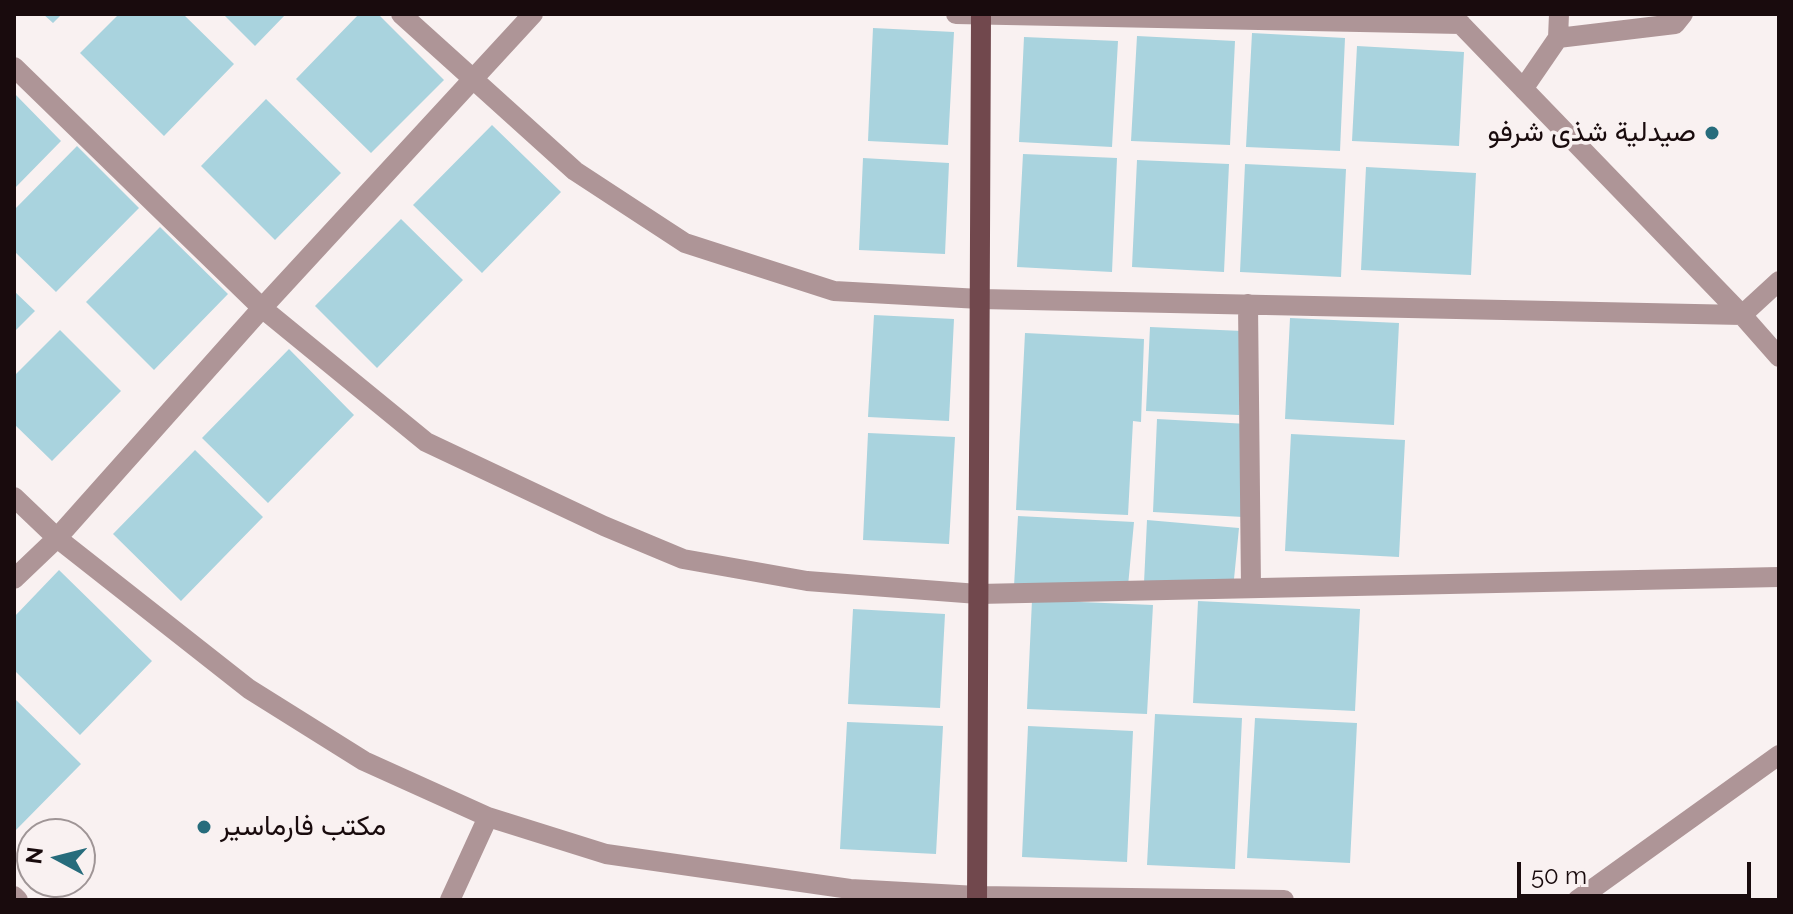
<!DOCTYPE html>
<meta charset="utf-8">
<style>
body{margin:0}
#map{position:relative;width:1793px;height:914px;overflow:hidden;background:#f9f1f1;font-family:Raleway,sans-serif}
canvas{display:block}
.frame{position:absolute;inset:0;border:16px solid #190b0d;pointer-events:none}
.north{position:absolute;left:16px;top:818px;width:80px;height:80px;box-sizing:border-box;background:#f9f1f1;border:2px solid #9f9596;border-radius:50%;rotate:277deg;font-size:22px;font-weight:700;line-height:32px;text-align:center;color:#190b0d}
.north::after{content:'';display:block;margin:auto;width:28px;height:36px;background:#276c7c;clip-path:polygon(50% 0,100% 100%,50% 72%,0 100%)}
.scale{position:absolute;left:1517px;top:862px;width:234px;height:36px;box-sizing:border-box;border:4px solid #190b0d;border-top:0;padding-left:10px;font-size:24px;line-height:28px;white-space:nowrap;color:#190b0d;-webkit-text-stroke:6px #f9f1f1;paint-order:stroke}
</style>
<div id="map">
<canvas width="1793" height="914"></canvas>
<div class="frame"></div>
<div class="north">N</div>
<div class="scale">50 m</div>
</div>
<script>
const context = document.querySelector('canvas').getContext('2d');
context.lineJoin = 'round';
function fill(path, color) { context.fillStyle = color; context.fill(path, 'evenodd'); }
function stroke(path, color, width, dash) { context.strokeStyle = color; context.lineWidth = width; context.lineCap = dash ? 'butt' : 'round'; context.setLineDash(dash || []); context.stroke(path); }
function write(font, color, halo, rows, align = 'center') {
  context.font = font + ' Raleway,Vazirmatn,sans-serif'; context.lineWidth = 7; context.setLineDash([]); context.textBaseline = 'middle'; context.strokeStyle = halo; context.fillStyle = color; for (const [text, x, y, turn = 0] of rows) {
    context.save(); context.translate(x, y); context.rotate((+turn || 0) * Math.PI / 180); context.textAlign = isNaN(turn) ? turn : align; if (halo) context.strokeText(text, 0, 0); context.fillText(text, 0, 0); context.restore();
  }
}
fill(new Path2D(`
 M43,14H62L53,23Z
 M119,14H183L234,64L164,136L80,53Z
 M223,14H286L255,46Z
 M359,14H378L444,80L371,153L296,79Z
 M873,28L954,32L948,145L868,141Z
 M1252,33L1345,38L1340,151L1246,147Z
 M1137,36L1235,41L1230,145L1131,141Z
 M1024,37L1118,41L1112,147L1019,142Z
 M1357,46L1464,52L1459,146L1352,141Z
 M14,93L61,141L14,189Z
 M266,99L341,173L275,240L201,166Z
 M492,125L561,192L482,273L413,205Z
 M77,146L139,208L56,292L14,251V210Z
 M1023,154L1117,158L1112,272L1017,267Z
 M863,158L949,163L945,254L859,250Z
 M1137,160L1229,164L1224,272L1132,267Z
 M1245,164L1346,169L1341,277L1240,272Z
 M1366,167L1476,173L1471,275L1361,270Z
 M401,219L463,280L377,368L315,306Z
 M160,227L228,294L154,370L86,302Z
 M14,291L35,311L14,332Z
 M874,315L954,319L949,421L868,417Z
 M1290,318L1399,323L1394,425L1285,419Z
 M1150,327L1243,331L1239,415L1146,411Z
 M60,330L121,391L52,461L14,424V376Z
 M1025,333L1144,339L1141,422L1133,421L1128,515L1016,510Z
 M289,349L354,415L268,503L202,438Z
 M1157,419L1248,424L1243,517L1153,512Z
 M868,433L955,437L949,544L863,540Z
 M1291,434L1405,440L1399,557L1285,551Z
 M195,450L263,517L181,601L113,534Z
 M1018,516L1134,522L1128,586H1014Z
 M1147,520L1239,528L1234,579L1144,583Z
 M59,570L152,661L80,735L14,670V617Z
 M1032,600L1153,605L1147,714L1027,709Z
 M1198,601L1360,609L1355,711L1193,703Z
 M853,609L945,614L940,708L848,704Z
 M14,698L81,764L14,832Z
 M1155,714L1242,718L1235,869L1147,865Z
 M1255,718L1357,723L1350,863L1247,858Z
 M847,722L943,726L936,854L840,849Z
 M1028,726L1133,731L1127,862L1022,857Z`), '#a9d3de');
stroke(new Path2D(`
 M401,14L575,171L685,243L834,291L980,299L1742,315L1451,14
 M956,14L1461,24
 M1558,38L1675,24L1683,14
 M14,67L262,308L426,442L604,526L683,559L807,581L978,594L1779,577
 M1523,89L1558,38L1559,14
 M1779,281L1742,315L1779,357
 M1248,304L1251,588
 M14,497L57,538L249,689L364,761L488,817L606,854L850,889L977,896L1284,900
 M14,579L57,538L262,308L533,14
 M14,896L18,900
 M450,900L488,817
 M1577,900L1779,755`), '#ae9597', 20);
stroke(new Path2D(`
 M977,900L981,14`), '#71484d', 20);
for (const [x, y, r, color] of [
 [1712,133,8,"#276c7c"],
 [204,827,8,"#276c7c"]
]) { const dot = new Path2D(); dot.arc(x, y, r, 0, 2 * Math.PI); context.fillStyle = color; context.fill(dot); stroke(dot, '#f9f1f1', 3); }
write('28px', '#190b0d', '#f9f1f1', [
 ["صيدلية شذى شرفو",1696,133],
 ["مكتب فارماسير",220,827,"left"]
], 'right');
</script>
